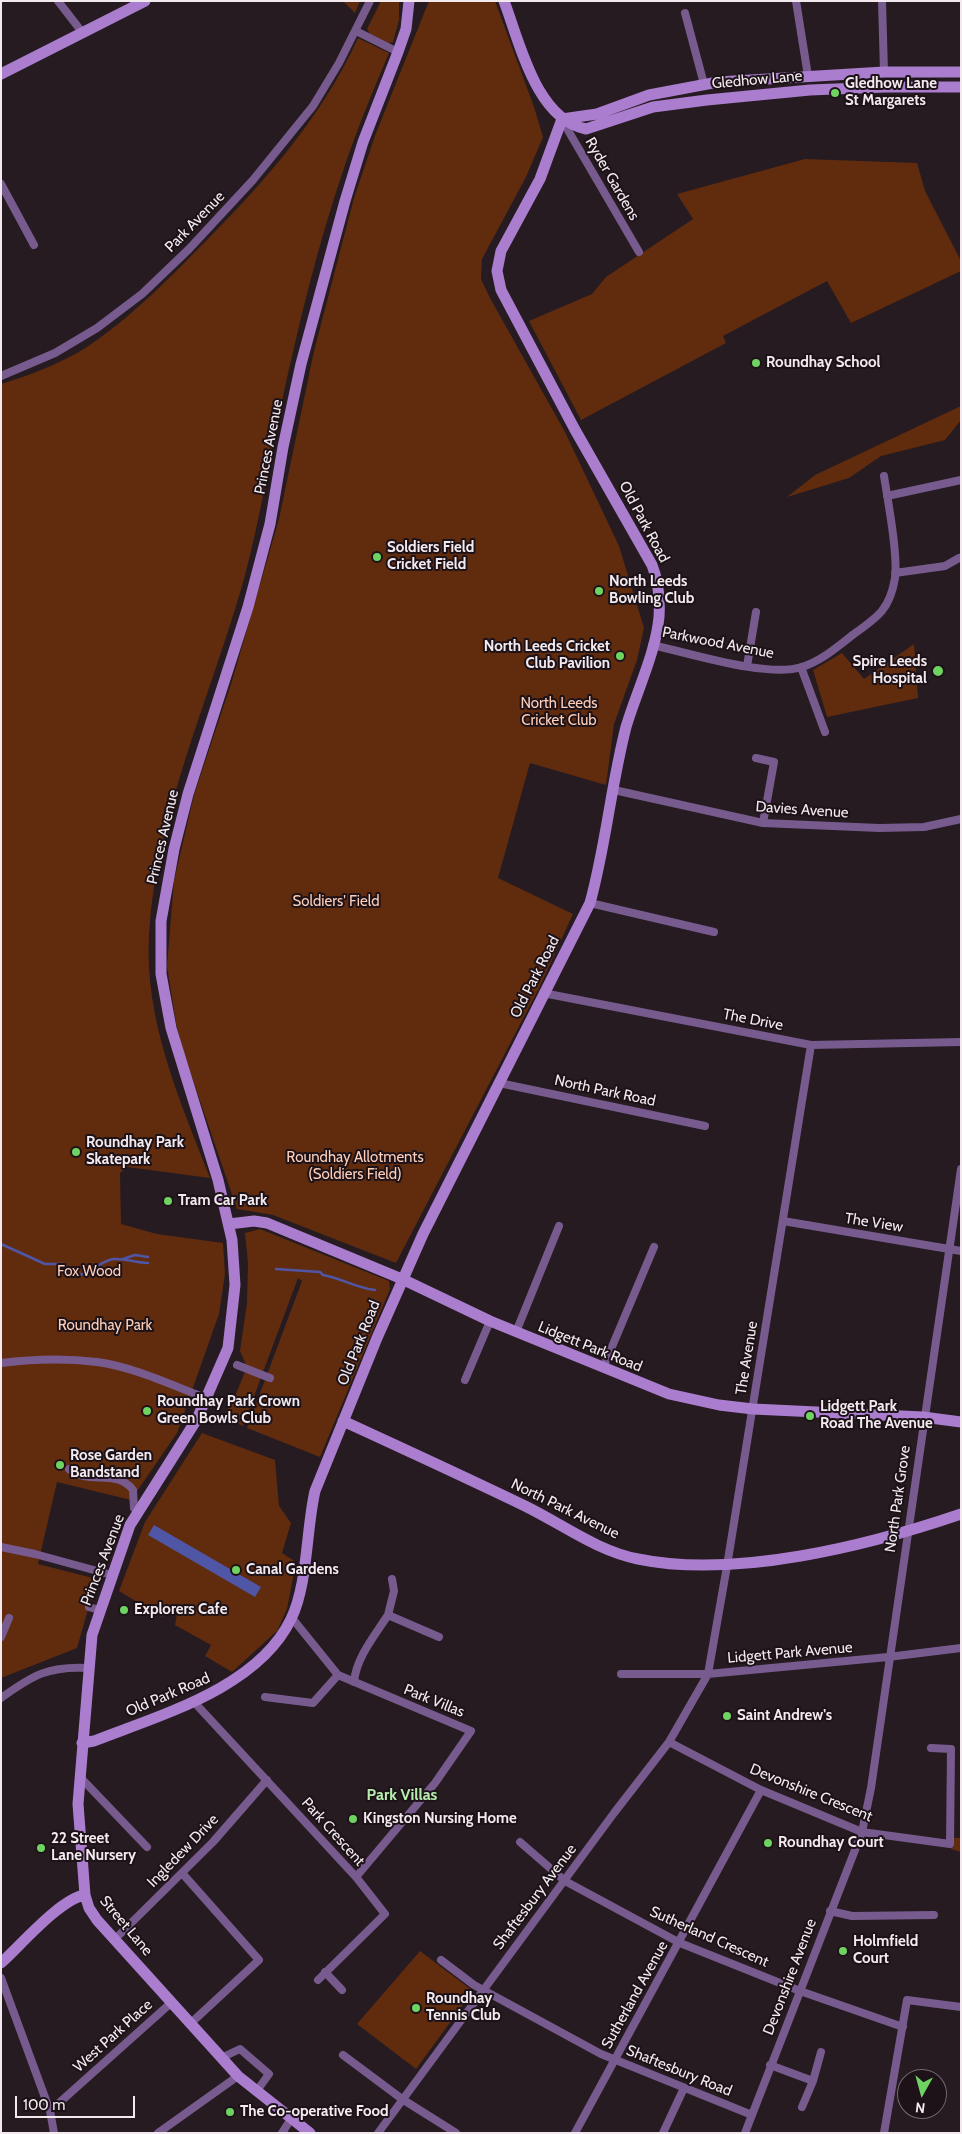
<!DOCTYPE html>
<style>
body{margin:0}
#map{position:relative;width:962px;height:2134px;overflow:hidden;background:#251b21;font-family:Cabin,sans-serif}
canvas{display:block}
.frame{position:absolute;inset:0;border:2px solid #f2eaef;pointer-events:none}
.north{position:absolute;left:897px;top:2069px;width:50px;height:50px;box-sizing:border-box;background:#1c1218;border:1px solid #72686e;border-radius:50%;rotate:187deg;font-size:14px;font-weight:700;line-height:20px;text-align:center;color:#f2eaef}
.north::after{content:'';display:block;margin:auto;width:18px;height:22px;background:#6ed360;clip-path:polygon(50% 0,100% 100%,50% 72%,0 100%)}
.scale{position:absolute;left:15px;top:2096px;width:120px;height:22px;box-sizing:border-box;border:2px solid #f2eaef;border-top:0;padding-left:6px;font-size:15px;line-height:18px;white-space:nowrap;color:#f2eaef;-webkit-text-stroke:4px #1c1218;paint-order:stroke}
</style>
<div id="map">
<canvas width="962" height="2134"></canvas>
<div class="frame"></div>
<div class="north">N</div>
<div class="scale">100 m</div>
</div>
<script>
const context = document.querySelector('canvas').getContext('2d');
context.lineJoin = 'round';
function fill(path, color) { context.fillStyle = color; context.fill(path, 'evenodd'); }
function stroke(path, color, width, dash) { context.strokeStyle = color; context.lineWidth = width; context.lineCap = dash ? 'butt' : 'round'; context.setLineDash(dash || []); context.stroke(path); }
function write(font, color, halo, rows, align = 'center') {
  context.font = font + ' Cabin,sans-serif'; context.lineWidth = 4; context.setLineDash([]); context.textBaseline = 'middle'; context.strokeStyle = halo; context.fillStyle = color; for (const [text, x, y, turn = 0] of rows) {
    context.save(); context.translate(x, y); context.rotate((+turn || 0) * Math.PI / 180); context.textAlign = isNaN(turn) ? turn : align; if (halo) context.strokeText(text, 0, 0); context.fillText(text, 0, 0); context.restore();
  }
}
fill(new Path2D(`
 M343,1H360L355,13Z
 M381,1H399V20L393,42L389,43L370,34L367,29Z
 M429,1H495L534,107L543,137L526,177L482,259L481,279L490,298L565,432L619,546L644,628L637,660L614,724L606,785L530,763L498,878L573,914L540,986L396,1263L273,1215L237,1209L182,1048L176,1023L167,966L174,881L194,795L232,681L279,519L314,351L354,198L376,133Z
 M358,38L389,53C373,91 357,129 344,168C318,244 299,323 282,401C269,460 260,520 244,579C211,696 156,812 149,935C144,1020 180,1101 210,1178L127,1167L120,1173L121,1224L157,1234L223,1243L225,1274L219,1314L177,1433L131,1500L57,1482L38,1564L89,1577L94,1579L95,1585L77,1648L1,1678V384C34,374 70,360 97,340C133,314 165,283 196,251C259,188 321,120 358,38Z
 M805,159L917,163L925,191L961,261V271L851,323L827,281L723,336L726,343L581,420L529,321L592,294L606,277L693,219L677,194Z
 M961,406V420L945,440L881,456L849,478L787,497L815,475Z
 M914,644L918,698L827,717L813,670L842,653L864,679Z
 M260,1229L389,1281L390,1289L320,1457L247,1428L302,1281L298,1278L243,1426L223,1417L235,1396L247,1367L240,1351L247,1303L248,1263L245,1233Z
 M202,1433L275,1460L279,1506L291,1523L282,1553L296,1562L287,1609L277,1631L232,1672L205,1656L211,1645L175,1625L177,1614L175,1611L170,1610L162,1617L119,1591L145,1522Z
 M952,1838H961V1852L951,1849Z
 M420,1951L473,1991L416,2069L357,2024Z`), '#612b0e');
fill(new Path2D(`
 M154,1525L261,1587L255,1597L148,1535Z`), '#5056a6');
stroke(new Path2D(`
 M1,1244L45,1264H64C81,1290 94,1261 114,1259C124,1258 136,1263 148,1263
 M123,1259L135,1255L148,1257
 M276,1269L320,1272L323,1275C341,1278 356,1288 375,1290`), '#5056a6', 2.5);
stroke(new Path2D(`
 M58,1L82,32
 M796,1L808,76
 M882,1L884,72
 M685,13L704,84
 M356,31L398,52
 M562,120L639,252
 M1,184L34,245
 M1,376L55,353L97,328L142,294L189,249L253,180L313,106L339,63L370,1
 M887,496L961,480
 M895,573L945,566L959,558
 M652,645C690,653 766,678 802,667C822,661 838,646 854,634C878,617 890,609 895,578C898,554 888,502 884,476
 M747,666L756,612
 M801,667L825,732
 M756,758L774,762L763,823
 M614,790L763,823L879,828L924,827L961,819
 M590,903L714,932
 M543,993L811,1045L961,1042
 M499,1083L705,1126
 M783,1221L961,1251
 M516,1332L559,1226
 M1,1363C33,1359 65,1358 97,1362C134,1367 171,1385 206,1398
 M237,1365L270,1378
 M603,1368L654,1247
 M465,1380L490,1321
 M69,1469C88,1486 117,1468 133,1490L134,1508
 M1,1547L35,1554L112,1575
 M89,1607L99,1610
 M388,1615L394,1591L392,1579
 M292,1618L338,1675L471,1731L435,1783L356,1877
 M1,1637L9,1618
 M621,1674H708L888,1657L961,1648
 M354,1682C356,1658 375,1635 388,1615L439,1637
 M265,1697L313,1703L338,1675
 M1,1698C33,1675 48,1666 88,1668
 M194,1702L356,1877L385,1914L318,1980
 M669,1742L761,1790L862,1832L950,1844L951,1749L931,1748
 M80,1777L147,1847
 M520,1842L565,1881L680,1943L800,1991L903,2027
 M182,1873L259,1960L191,2023
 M830,1911L852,1916L934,1915
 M115,1939L213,1842L267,1780
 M441,1960L474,1985L601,2054L752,2115
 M325,1972L342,1990
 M1,1978L50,2111L54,2133
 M343,2055L402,2099L456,2133
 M221,2058L240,2049L269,2074L256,2092
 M770,2065L813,2081
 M802,2107L813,2081L821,2052
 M50,2111L172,2002
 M158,2133L238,2076
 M282,2133L291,2119
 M378,2133L614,1813L669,1742L708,1674L727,1566L811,1045
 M575,2133L761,1790
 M663,2133L684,2088
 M745,2133L862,1832L871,1788L961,1169
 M884,2133L907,2000L961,2007`), '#785b8e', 8);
stroke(new Path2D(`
 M504,1C520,43 536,119 586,129L653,107L707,100L810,90L885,87H961
 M1,74L145,1
 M562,119L597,114L649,95L718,82L884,72H961
 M229,1224L254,1221L267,1223L402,1279L490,1321L669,1394L719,1405L753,1409L923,1417L961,1422
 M343,1421C404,1449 465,1477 525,1506C562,1524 597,1551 638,1559C735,1579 867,1546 961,1514
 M82,1743L94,1741C160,1715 258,1688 291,1619C308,1584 306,1530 315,1491L377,1338L423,1234L590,903C606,845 611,785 626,727C636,693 656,652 659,617C660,600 658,580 652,565L574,428L501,290L497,271L501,251L540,179L562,119
 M1,1963C21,1945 60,1899 85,1895
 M310,2133L238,2076L97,1920L89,1908L85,1895L78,1804L92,1635L130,1525L197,1419L228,1348L235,1285L232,1240L218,1180L171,1028L161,974V921L174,849L188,794L248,607L270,524L283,447L301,364L345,201L363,142L398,52L406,29L409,1`), '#ab7dce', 11);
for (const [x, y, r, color] of [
 [835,93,5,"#6ed360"],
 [756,363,5,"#6ed360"],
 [377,557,5,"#6ed360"],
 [599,591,5,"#6ed360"],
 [620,656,5,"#6ed360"],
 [938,671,6,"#6ed360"],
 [76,1152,5,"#6ed360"],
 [168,1201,5,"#6ed360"],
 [147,1411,5,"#6ed360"],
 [810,1416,5,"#6ed360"],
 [60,1465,5,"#6ed360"],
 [236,1570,5,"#6ed360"],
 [124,1610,5,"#6ed360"],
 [727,1716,5,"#6ed360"],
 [353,1819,5,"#6ed360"],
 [768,1843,5,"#6ed360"],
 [41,1848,5,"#6ed360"],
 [843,1951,5,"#6ed360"],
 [416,2008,5,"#6ed360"],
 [230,2112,5,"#6ed360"]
]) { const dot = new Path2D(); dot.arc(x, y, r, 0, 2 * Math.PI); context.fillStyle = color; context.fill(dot); stroke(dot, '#1c1218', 2); }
write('15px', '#f2eaef', '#1c1218', [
 ["Gledhow Lane",757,80,-5],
 ["Ryder Gardens",612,179,60],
 ["Park Avenue",195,222,-46],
 ["Princes Avenue",269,447,-79],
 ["Old Park Road",644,522,62],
 ["Parkwood Avenue",718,643,11],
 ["Davies Avenue",802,810,4],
 ["Princes Avenue",163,837,-77],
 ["Old Park Road",535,977,-63],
 ["The Drive",753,1020,11],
 ["North Park Road",605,1091,12],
 ["The View",874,1223,9],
 ["Old Park Road",359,1343,-68],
 ["Lidgett Park Road",590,1347,22],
 ["The Avenue",747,1358,-81],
 ["North Park Grove",898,1499,-82],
 ["North Park Avenue",565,1509,26],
 ["Princes Avenue",103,1560,-69],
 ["Lidgett Park Avenue",790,1653,-5],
 ["Old Park Road",168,1695,-23],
 ["Park Villas",434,1701,22],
 ["Devonshire Crescent",811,1793,22],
 ["Park Crescent",333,1832,48],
 ["Ingledew Drive",183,1851,-46],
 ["Shaftesbury Avenue",535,1897,-53],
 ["Street Lane",126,1926,50],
 ["Sutherland Crescent",709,1937,24],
 ["Devonshire Avenue",790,1977,-69],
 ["Sutherland Avenue",635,1995,-61],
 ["West Park Place",113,2036,-42],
 ["Shaftesbury Road",679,2071,22]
]);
write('bold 15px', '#f2eaef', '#1c1218', [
 ["Gledhow Lane",845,84],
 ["St Margarets",845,101],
 ["Roundhay School",766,363],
 ["Soldiers Field",387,548],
 ["Cricket Field",387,565],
 ["North Leeds",609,582],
 ["Bowling Club",609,599],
 ["North Leeds Cricket",610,647,"right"],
 ["Club Pavilion",610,664,"right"],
 ["Spire Leeds",927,662,"right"],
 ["Hospital",927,679,"right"],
 ["Roundhay Park",86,1143],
 ["Skatepark",86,1160],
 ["Tram Car Park",178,1201],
 ["Roundhay Park Crown",157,1402],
 ["Green Bowls Club",157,1419],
 ["Lidgett Park",820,1407],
 ["Road The Avenue",820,1424],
 ["Rose Garden",70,1456],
 ["Bandstand",70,1473],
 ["Canal Gardens",246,1570],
 ["Explorers Cafe",134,1610],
 ["Saint Andrew's",737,1716],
 ["Kingston Nursing Home",363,1819],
 ["22 Street",51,1839],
 ["Lane Nursery",51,1856],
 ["Roundhay Court",778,1843],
 ["Holmfield",853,1942],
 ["Court",853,1959],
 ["Roundhay",426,1999],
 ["Tennis Club",426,2016],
 ["The Co-operative Food",240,2112]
], 'left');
write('15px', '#feceb8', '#1c1218', [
 ["North Leeds",559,704],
 ["Cricket Club",559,721],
 ["Soldiers' Field",336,902],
 ["Roundhay Allotments",355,1158],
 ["(Soldiers Field)",355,1175],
 ["Fox Wood",89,1272],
 ["Roundhay Park",105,1326]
]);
write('bold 16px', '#b6ecae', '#1c1218', [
 ["Park Villas",402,1795]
]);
</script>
